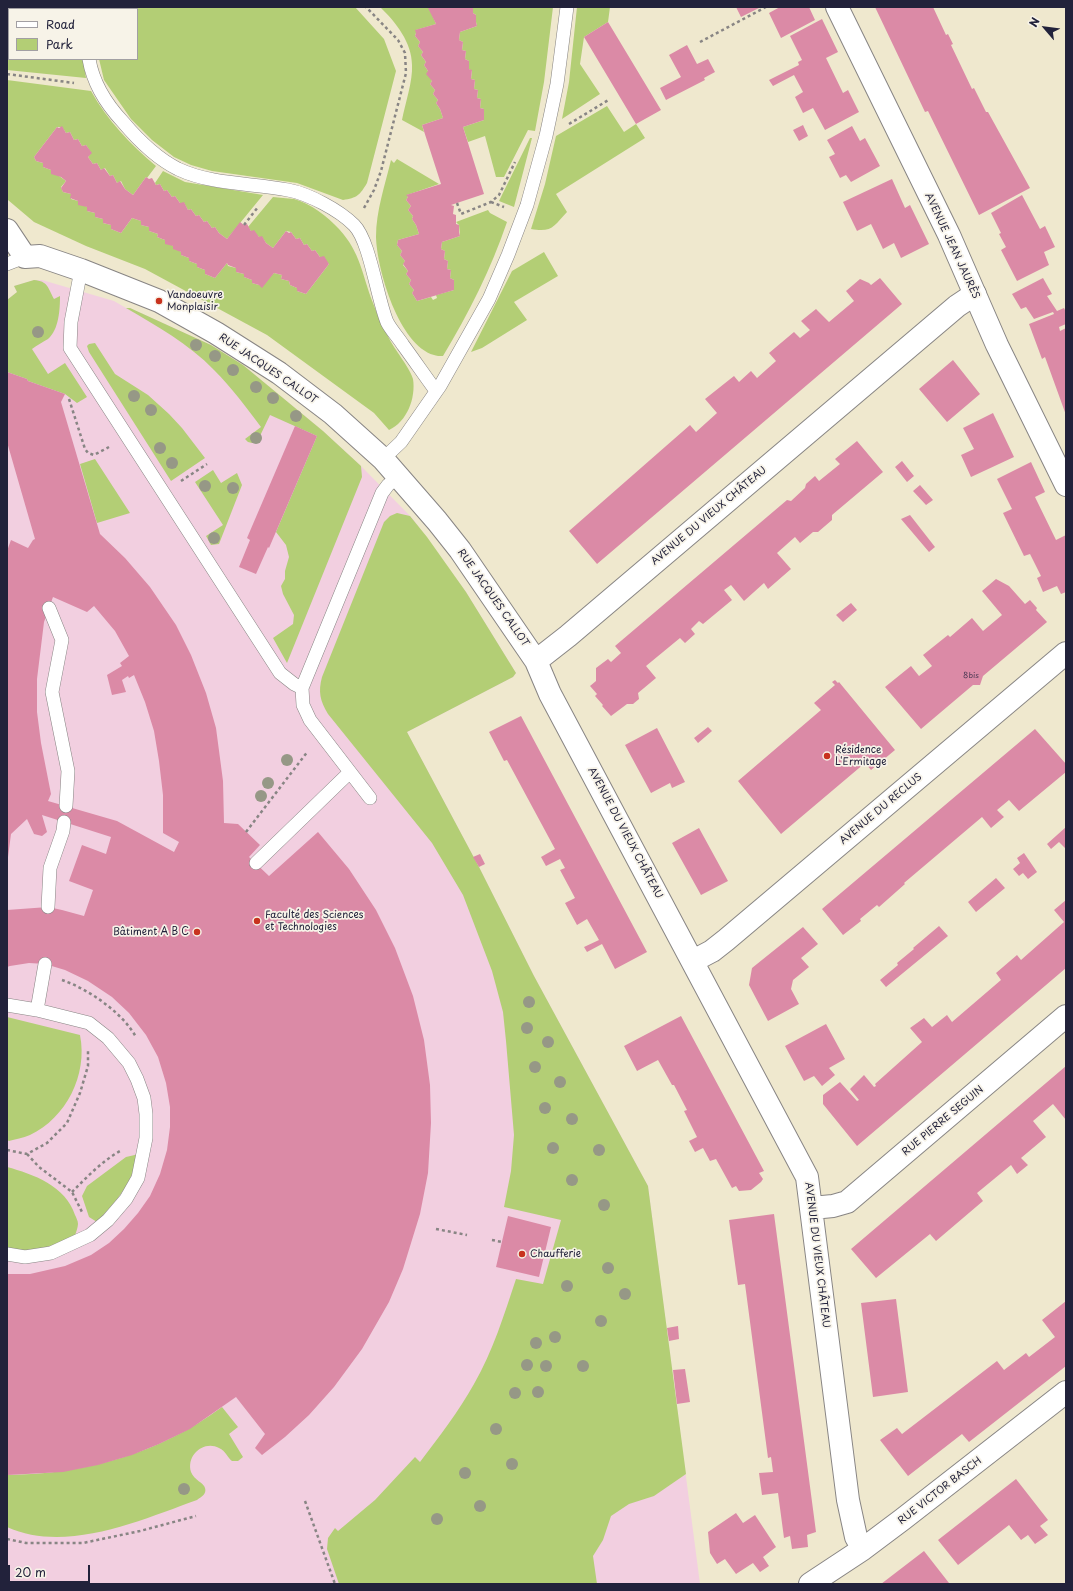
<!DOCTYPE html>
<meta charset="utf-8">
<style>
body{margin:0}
#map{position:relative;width:1073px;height:1591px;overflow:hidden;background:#efe8ce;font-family:"Playpen Sans",sans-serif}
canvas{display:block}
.frame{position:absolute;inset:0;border:8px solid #22223b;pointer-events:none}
.legend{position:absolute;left:8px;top:8px;width:130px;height:52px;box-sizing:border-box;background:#f7f3e8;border:1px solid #a29fa3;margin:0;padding:5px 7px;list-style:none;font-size:12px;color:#22223b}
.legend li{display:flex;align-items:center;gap:8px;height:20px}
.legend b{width:20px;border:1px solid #a29fa3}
.north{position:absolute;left:1025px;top:8px;width:40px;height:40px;-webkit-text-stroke:3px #f7f3e8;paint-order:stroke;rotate:298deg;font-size:11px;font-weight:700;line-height:16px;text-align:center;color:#22223b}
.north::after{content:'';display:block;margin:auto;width:14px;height:18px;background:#22223b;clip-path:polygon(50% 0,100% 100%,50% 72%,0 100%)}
.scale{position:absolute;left:8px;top:1565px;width:82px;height:18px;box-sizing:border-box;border:2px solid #22223b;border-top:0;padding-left:5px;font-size:12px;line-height:14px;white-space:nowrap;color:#22223b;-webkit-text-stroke:3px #f7f3e8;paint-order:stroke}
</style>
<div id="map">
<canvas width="1073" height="1591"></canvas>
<div class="frame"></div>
<ul class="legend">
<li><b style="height:5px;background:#fff"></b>Road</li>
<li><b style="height:11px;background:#b3ce75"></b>Park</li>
</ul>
<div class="north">N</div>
<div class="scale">20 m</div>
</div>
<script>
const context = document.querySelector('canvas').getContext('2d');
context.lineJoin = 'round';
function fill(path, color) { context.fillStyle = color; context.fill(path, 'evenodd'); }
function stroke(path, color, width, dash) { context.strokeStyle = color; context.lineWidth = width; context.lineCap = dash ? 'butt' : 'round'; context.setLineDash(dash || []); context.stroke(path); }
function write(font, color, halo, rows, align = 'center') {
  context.font = font + ' "Playpen Sans",sans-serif'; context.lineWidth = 3.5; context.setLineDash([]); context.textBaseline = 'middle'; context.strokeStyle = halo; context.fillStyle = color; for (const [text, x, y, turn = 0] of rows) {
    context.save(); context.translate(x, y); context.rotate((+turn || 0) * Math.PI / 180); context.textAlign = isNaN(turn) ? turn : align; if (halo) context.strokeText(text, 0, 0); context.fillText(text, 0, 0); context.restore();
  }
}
fill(new Path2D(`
 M34,280H42L114,301L126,308H130L211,345L243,365L323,431L361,466L413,519L466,592L516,673L513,677L407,732L479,867L534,976L648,1186L700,1584H7V300L17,292L14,286Z`), '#f2cfe0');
fill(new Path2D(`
 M91,7H355L384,39L396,71L367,183C360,195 357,198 343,200L297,183L212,171L191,165L174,157L152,140L131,119L104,80L99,59H137V9H91Z
 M380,7H429L436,24L416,30V33L415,36L420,42L418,46L423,52L421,55L426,62L424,65L428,71L432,81L430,84L435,90L433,94L438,100L436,103L440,109L443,118L422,125L424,132L402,120C405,104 413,81 412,65C412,43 396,22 380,7Z
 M473,7H553L544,82L535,131L528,130L504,177H496L485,136L468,142L463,127L484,120V109L480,108L481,99L477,98L478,90L474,89L475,80L471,79L472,71L469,69V61L465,59L466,51L462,50L463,42L459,40L460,32L477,26L476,22V15L473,13Z
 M577,7H610L608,22L584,37L580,64L600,94L562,119L569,82Z
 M7,55H9V59H83L86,78L7,70Z
 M7,80L91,91C107,120 131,145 156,166L147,178L146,177L133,195L125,189L121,181L117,183L113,175L110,176L105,168L101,170L97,163L93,164L88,157L91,153L86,145L82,146L78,139L74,140L70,132L66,133L62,127H57L34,157L36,161L43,163V167L51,170L66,181L61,187L63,192L71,194V199L78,201L87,207V211L95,213V217L103,219V223L111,225V229L121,233L132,218L141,221V225L149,227V231L158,234L157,237L165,240L181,252V255L189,258V261L197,264V267L205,270V274L215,278L227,263L228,266L236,268V272L244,274V277L252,280V283L259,285L274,273L282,275L281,279L289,281L290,285L297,288V291L306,294L329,264L320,257L315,250L312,251L307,244L304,245L300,238L296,239L291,232L286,231L273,248L266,243L262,237H259L251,231L248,227L273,197C279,198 287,198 294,199C310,203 328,217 339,229C361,253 362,275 373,303C378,317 384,329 391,342C396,351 411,370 413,379C416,398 407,422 389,430L374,413L267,335L145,269L86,246L34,222L8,200Z
 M607,106L624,132L636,124L645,138L556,194L567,212C554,226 552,233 531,229L545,184L556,136Z
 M530,138H532L514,207L499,201Z
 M397,159L439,184L407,195L408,197L406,200L411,206L408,210L413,216L412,219L416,225L419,234L398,240L397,245L402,251L400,255L405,261L403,265L408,271L406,274L411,280L409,284L414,290L412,293L417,301L431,297L433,300L437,298L436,295L454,290V280L450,278L451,270L447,269L448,261L444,259L445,251L441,249L442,242L460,236L459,225L456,222L488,210L490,213L507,222C491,269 469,313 443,356C440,356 436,356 434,355C399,345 377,270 376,237C376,211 385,185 391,160L394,163Z
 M163,171L185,182L263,195L227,239L219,233L215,227L212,228L207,221L204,222L199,215L196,216L191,209L188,210L184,203H180L175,196L172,197L167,190L164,191L160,184L156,185L155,183Z
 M544,252L558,276L514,302L527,320L482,348L471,352L512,271Z
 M34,280C48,281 48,288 54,299L60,296C60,309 59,330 48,339C43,342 37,345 32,349L48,374L65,363L87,397L77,403L65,394L28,381L27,379L7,372V300L17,292L14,286Z
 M126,308H130L211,345L243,365L323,431L361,466L362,477L287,663L273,638L293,624L294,615L283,594L281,586L285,579V571L289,557L286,545L276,532L317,436L270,415L259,438L252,443L248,442L245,439L261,427C246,407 232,388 214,370C189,344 157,326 126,308Z
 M95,343L115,374L148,395L169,414L182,428L205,458L171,481L89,352L87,346L89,344Z
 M95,459L130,513L97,523L80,464Z
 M213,470L221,483L237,473L242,485L219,544L211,545L206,536L223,525L195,482Z
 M397,513L410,516L427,537L466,592L516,673L513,677L407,732L479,867L534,976L648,1186L686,1474L654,1496L629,1504L611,1516L603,1540L593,1556L597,1584H339L327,1549L328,1538L335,1528L338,1531L375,1500L415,1457L420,1462C439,1437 459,1411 474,1384C493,1351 504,1315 516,1279L543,1284L561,1220L504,1207L511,1171L514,1135L506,1041L503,1012L492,971L463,895L432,843L328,714C320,701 318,692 322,677L384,522L390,516Z
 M7,1017L80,1035C88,1075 66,1118 30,1135C23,1138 15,1139 9,1141L7,1140Z
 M139,1154C130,1186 119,1198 97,1222L89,1217L82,1196L87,1186L126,1157Z
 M7,1167C33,1174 66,1186 75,1215C76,1217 78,1221 78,1224C78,1227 76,1232 75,1236C56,1245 28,1256 7,1247Z
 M222,1407L238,1427L229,1434L243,1457L238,1461H232C227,1457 226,1451 219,1448C204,1440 186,1455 191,1472C194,1480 204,1483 205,1488C207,1494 201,1497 197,1500C141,1520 66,1554 7,1527V1475C86,1474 158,1454 222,1407Z`), '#b3ce75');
fill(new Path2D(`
 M429,7H473V13L476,15V22L477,26L460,32L459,40L463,42L462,50L466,51L465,59L469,61V69L472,70L471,79L475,80L474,89L478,90L477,98L481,99L480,108L484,109V120L463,127L484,194L451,205L454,206L453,214L456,215V224L459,225V232L460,236L442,242L441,249L445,251L444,259L448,261L447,269L451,270L450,278L454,280V290L417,301L412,293L414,290L409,284L411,280L406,274L408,271L403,264L405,261L400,255L402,251L397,245L398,240L419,234L416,225L412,219L413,216L408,210L411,206L406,200L408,197L406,195L441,184L422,125L443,118L440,109L436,103L438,100L433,94L435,90L430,84L432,81L426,74L428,71L424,65L426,62L421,55L423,52L418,46L420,42L415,36L416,33L415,30L436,24L428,8Z
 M736,7H761L741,17Z
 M780,7H809L815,20L781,38L769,13Z
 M875,7H933L946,35L948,34L953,44L951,45L972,89L974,88L986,112H988L1030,188L979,215L928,111L925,112Z
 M822,19L838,52L826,58L843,93L848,90L859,112L825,130L813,108L803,113L795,97L803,92L794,75L773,86L769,80L799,65L798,62L802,60L790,36Z
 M608,22L661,110L636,124L584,37Z
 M9,43V55H7V44Z
 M687,45L697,64L708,59L715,72L704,78L705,80L666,100L660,88L681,77L669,55Z
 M803,125L808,136L799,141L793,130Z
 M62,126L66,133L70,132L74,140L78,139L82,146L86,145L92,153L88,157L93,164L97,163L101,170L104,168L110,176L113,175L117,183L120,181L125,189L133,195L146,177L149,179L152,178L156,185L160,184L164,191L167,190L172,197L175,196L180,203L184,202L188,210L191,209L196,216L199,215L204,222L207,221L212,228L215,227L219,233L227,239L240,222L244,225L247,224L251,231L254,230L259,237L262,236L266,243L273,248L286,231L289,233L291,232L296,239L300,238L304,245L307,244L312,251L315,250L320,257L324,256L329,264L306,294L297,291V288L290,285L289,281L281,279L282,275L274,273L262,288L259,285L252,283V280L244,277V274L236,272V268L228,265L227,263L215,278L205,274V270L197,267V264L189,261V258L181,255V252L173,249V246L165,244V240L157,237L158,234L149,231V227L141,225V221L132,218L121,233L111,229V225L103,223V219L95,217V213L87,211V207L78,205V201L70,198L71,194L63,192L61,188L66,181L61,177L51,174V170L43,167V163L36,161L34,157L57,127L59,128Z
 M852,126L860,141L865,138L880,166L851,182L846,175L840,178L829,157L835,154L827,140Z
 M892,179L905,208L910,205L929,244L901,258L894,243L883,249L871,224L857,231L843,202Z
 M1022,195L1040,229L1045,226L1055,247L1044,252L1049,265L1017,281L1001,250L1006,247L999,234L1001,233L991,213Z
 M880,278L902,304L597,564L569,531L690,425L696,432L717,413L705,399L734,376L739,382L751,371L757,378L776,361L769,353L794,332L800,338L810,330L801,321L816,309L829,322L854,301L846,291L860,279L869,283L871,285Z
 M1043,278L1052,294L1047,296L1057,311L1064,308L1066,312V324L1059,327L1060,331L1066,328V415L1045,357L1042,359L1029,324L1054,314L1053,312L1034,319L1026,307L1021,309L1012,294Z
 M953,360L980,394L947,422L919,389Z
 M7,372L27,379L28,381L65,394L61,402L100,534L125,558L150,587L176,625L191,655L206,693L216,728L223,781L224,823L238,824L260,845L249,857L269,876L318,832L349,869L376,910L395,948L413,996L424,1040L430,1085L431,1123L428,1173L420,1214L403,1269L389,1302L362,1349L334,1387L309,1415L285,1437L262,1455L255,1448L265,1434L236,1397L190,1429L159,1444L132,1455L98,1465L63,1472L7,1475V1274H30L65,1266L91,1255L109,1243L124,1229L138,1213L150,1196L160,1174L167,1150L170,1127V1107L166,1083L158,1057L146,1035L129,1013L112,997L88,981L65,970L45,964L29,963L10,966L7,967V910L48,907L62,910L84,916L93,890L69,881L82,845L106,854L111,837L42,815L47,832L42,836L34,834L27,819L11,834L7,865V551L11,540L28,548L33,540L35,539L7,442ZM53,597L87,612L94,606L115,631L129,656L120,663L122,666L107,675L112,695L126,692L122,680L128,676L129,678L134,675L145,702L154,731L159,761L163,795V833L179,842L174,852L117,821L48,801L51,794L41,743L37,712V679L44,622Z
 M993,413L1014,457L971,477L961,455L974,449L963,428Z
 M295,426L317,436L269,548L268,547L256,574L239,567L250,540L247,538Z
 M857,441L883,472L832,515V520L818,532H813L800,543L795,537L777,553L791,569L768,589L764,583L744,601L731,585L724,590L732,600L703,624L699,621L691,629L695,634L685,643L680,638L646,666L656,678L638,693L639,699L633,704H627L611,716L602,706L603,705L595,696L597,694L590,686L596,681V668L608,659L611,662L621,653L615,646L787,500L791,501L805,488L806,484L815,476L819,481L840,464L835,459Z
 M902,461L914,476L907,482L895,467Z
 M1031,462L1045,492L1035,497L1056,540L1066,535V592L1061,594L1057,586L1043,592L1037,578L1041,576L1030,554L1024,556L1003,513L1012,509L997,479Z
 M920,485L933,500L926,505L913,491Z
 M910,515L935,547L929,552L901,519Z
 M996,579L1009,586L1025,604L1030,600L1037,608L1036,610L1047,622L983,676L980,685H973L921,729L885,687L911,666L919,676L932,666L923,655L948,635L950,637L972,618L983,631L1002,615L982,591Z
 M851,603L857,610L843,622L836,615Z
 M835,680L838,683L839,682L895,750L871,770L865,763L781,834L738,781L821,710L814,703L835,685L832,682Z
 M521,716L647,952L615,969L602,944L587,952L584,947L599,940L587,919L577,925L565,903L575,898L560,870L565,868L560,859L546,866L541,857L555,849L507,760L504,761L489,732Z
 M708,727L712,731L698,743L694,738Z
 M657,728L685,782L672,788L670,783L651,793L625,745Z
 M1035,729L1066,764V772L1019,811L1009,800L997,810L1004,817L991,828L982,817L904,883L905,884L879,907L877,905L860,919L861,921L843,935L822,909Z
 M1066,827V848H1065L1059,842L1051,849L1047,844Z
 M699,828L728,881L701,895L672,843Z
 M1024,853L1037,872L1028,879L1023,873L1019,876L1013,869L1020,863L1017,858Z
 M480,854L485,864L479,867L473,857Z
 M996,878L1005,888L976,912L968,902Z
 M1066,900V968L857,1146L823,1104V1095L840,1082L857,1101L859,1100L850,1089L864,1075L874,1087L876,1086L875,1084L922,1042L910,1028L924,1018L932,1027L947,1015L952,1022L1001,980L996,973L1017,955L1021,960L1064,922L1054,910Z
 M939,926L948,936L886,987L880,980L898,965L897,963L914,949L913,948Z
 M803,927L818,944L801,958L809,967L793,980L791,989L799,1004L768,1021L749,985L752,968Z
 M681,1016L764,1171L759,1173L763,1179L761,1182L751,1190L739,1191L736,1186L732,1188L716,1159L710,1161L703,1148L695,1152L689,1141L697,1137L684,1111L687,1110L674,1085H672L658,1060L637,1071L624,1046Z
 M826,1024L845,1059L829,1068L835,1075L822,1086L814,1076L804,1081L785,1046Z
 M1066,1066V1120L1053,1104L1033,1121L1046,1137L1021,1158L1028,1165L1017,1174L1011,1165L977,1193L983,1201L936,1241L930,1234L876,1278L851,1249Z
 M774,1214L816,1532L807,1535L808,1547L792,1549L790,1536L784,1538L778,1493L762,1495L759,1473L773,1472L771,1457L768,1458L745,1284L738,1285L729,1220Z
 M508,1216L551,1227L539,1277L496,1267Z
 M896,1299L908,1392L873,1397L861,1303Z
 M1066,1301V1366L969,1442L962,1434L908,1476L880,1440L897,1428L902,1434L997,1361L1004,1370L1026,1353L1029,1357L1055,1337L1042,1320Z
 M678,1326L679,1339L669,1341L667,1328Z
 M685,1369L690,1402L677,1404L673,1370Z
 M1016,1479L1048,1520L1040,1526L1048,1535L1035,1544L1028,1535L1021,1540L1009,1525L958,1565L938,1540Z
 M736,1513L743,1523L755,1515L776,1547L763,1557L769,1566L760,1572L753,1563L736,1574L725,1559L717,1564L710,1553L708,1532Z
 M924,1551L949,1583L948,1584H881Z`), '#db8aa6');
const service = new Path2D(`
 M71,9L76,7
 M89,59C93,83 107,105 123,122C139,141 156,158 178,169C212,185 252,183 288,190C309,194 339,210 354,225C370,241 377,298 387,322C391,330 398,337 403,345C414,360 425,376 436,391
 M7,264L25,257
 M81,270L71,322L70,348L280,673L294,684L302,688
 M383,459L401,442L440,386L489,299L508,255L527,205L546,136L557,84L567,7
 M49,608L62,640L52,692L68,771L66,806
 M370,798L310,720L303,705L302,688L382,493L388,485L399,476
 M256,863L349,773
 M48,907L50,868L63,831L64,822
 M7,1005L37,1010L89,1023L108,1038L129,1063L137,1079L144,1098L146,1114V1138L138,1178L126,1199L108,1220L90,1235L51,1253L25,1257L7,1254
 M37,1010L45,964`);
const minor = new Path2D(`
 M7,230L25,257L40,256L81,270L159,301L216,333L279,373L333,414L383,459L437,521L460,550L536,661L550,694L807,1177L848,1500L856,1537L863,1549
 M536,661L568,636L957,306L975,294
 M693,961L712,951L726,940L1066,653
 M812,1208L833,1206L847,1202L1066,1016
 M810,1584L863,1549L903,1519L1066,1392`);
const tertiary = new Path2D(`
 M837,7L949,235L997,345L1066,485`);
stroke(service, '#888584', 14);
stroke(minor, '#888584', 24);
stroke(tertiary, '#888584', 24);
stroke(new Path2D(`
 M700,42L766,7
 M7,74L74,83
 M569,124L610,99
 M491,202L504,207
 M457,203L461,214L491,202L499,195L515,162
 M364,208L374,190L381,171L406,73L405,53L398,40L366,7
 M244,225L258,207
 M69,399L85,449L88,453L94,455L109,447
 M181,481L207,464
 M246,832L308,751
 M62,980C88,989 122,1012 136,1037
 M7,1150L27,1154L47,1143L67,1123L80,1093L88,1066V1050
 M27,1154L39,1167L72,1192L83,1214
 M72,1192C87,1177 103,1160 122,1150
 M436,1229L467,1235
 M492,1240L502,1242
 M305,1501L335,1584
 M7,1539L26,1543H83L140,1531L196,1516`), '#888584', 2.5, [3, 3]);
stroke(service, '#fff', 13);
stroke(minor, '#fff', 22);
stroke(tertiary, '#fff', 22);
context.fillStyle = '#969886';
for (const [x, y] of [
 [38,332],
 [196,345],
 [215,356],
 [233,370],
 [256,387],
 [134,396],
 [273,398],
 [151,410],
 [296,416],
 [256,438],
 [160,448],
 [172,463],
 [205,486],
 [233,488],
 [214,538],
 [287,760],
 [268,783],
 [261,796],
 [529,1002],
 [527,1028],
 [548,1042],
 [535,1067],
 [560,1082],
 [545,1108],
 [572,1119],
 [553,1148],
 [599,1150],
 [572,1180],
 [604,1205],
 [608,1268],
 [567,1286],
 [625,1294],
 [601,1321],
 [555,1337],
 [536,1343],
 [527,1365],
 [546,1366],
 [583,1366],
 [538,1392],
 [515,1393],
 [496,1429],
 [512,1464],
 [465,1473],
 [184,1489],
 [480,1506],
 [437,1519]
]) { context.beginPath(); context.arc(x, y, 6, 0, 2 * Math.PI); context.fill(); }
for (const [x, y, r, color] of [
 [159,301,4,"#c8321e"],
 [827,756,4,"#c8321e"],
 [257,921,4,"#c8321e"],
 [197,932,4,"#c8321e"],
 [522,1254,4,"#c8321e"]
]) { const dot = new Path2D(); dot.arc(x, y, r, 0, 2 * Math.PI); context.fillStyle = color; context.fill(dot); stroke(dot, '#f7f3e8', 1.5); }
write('8px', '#503c56', null, [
 ["8bis",971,676]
]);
write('10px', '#22223b', '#f7f3e8', [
 ["AVENUE JEAN JAURÈS",952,246,65],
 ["RUE JACQUES CALLOT",268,369,34],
 ["AVENUE DU VIEUX CHÂTEAU",709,516,-40],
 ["RUE JACQUES CALLOT",493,598,55],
 ["AVENUE DU RECLUS",881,809,-40],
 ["AVENUE DU VIEUX CHÂTEAU",625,833,62],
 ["RUE PIERRE SEGUIN",943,1121,-40],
 ["AVENUE DU VIEUX CHÂTEAU",817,1255,83],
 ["RUE VICTOR BASCH",940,1491,-38]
]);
write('10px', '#22223b', '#f7f3e8', [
 ["Vandoeuvre",167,295],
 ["Monplaisir",167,307],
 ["Résidence",835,750],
 ["L'Ermitage",835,762],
 ["Faculté des Sciences",265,915],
 ["et Technologies",265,927],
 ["Bâtiment A B C",189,932,"right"],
 ["Chaufferie",530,1254]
], 'left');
</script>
